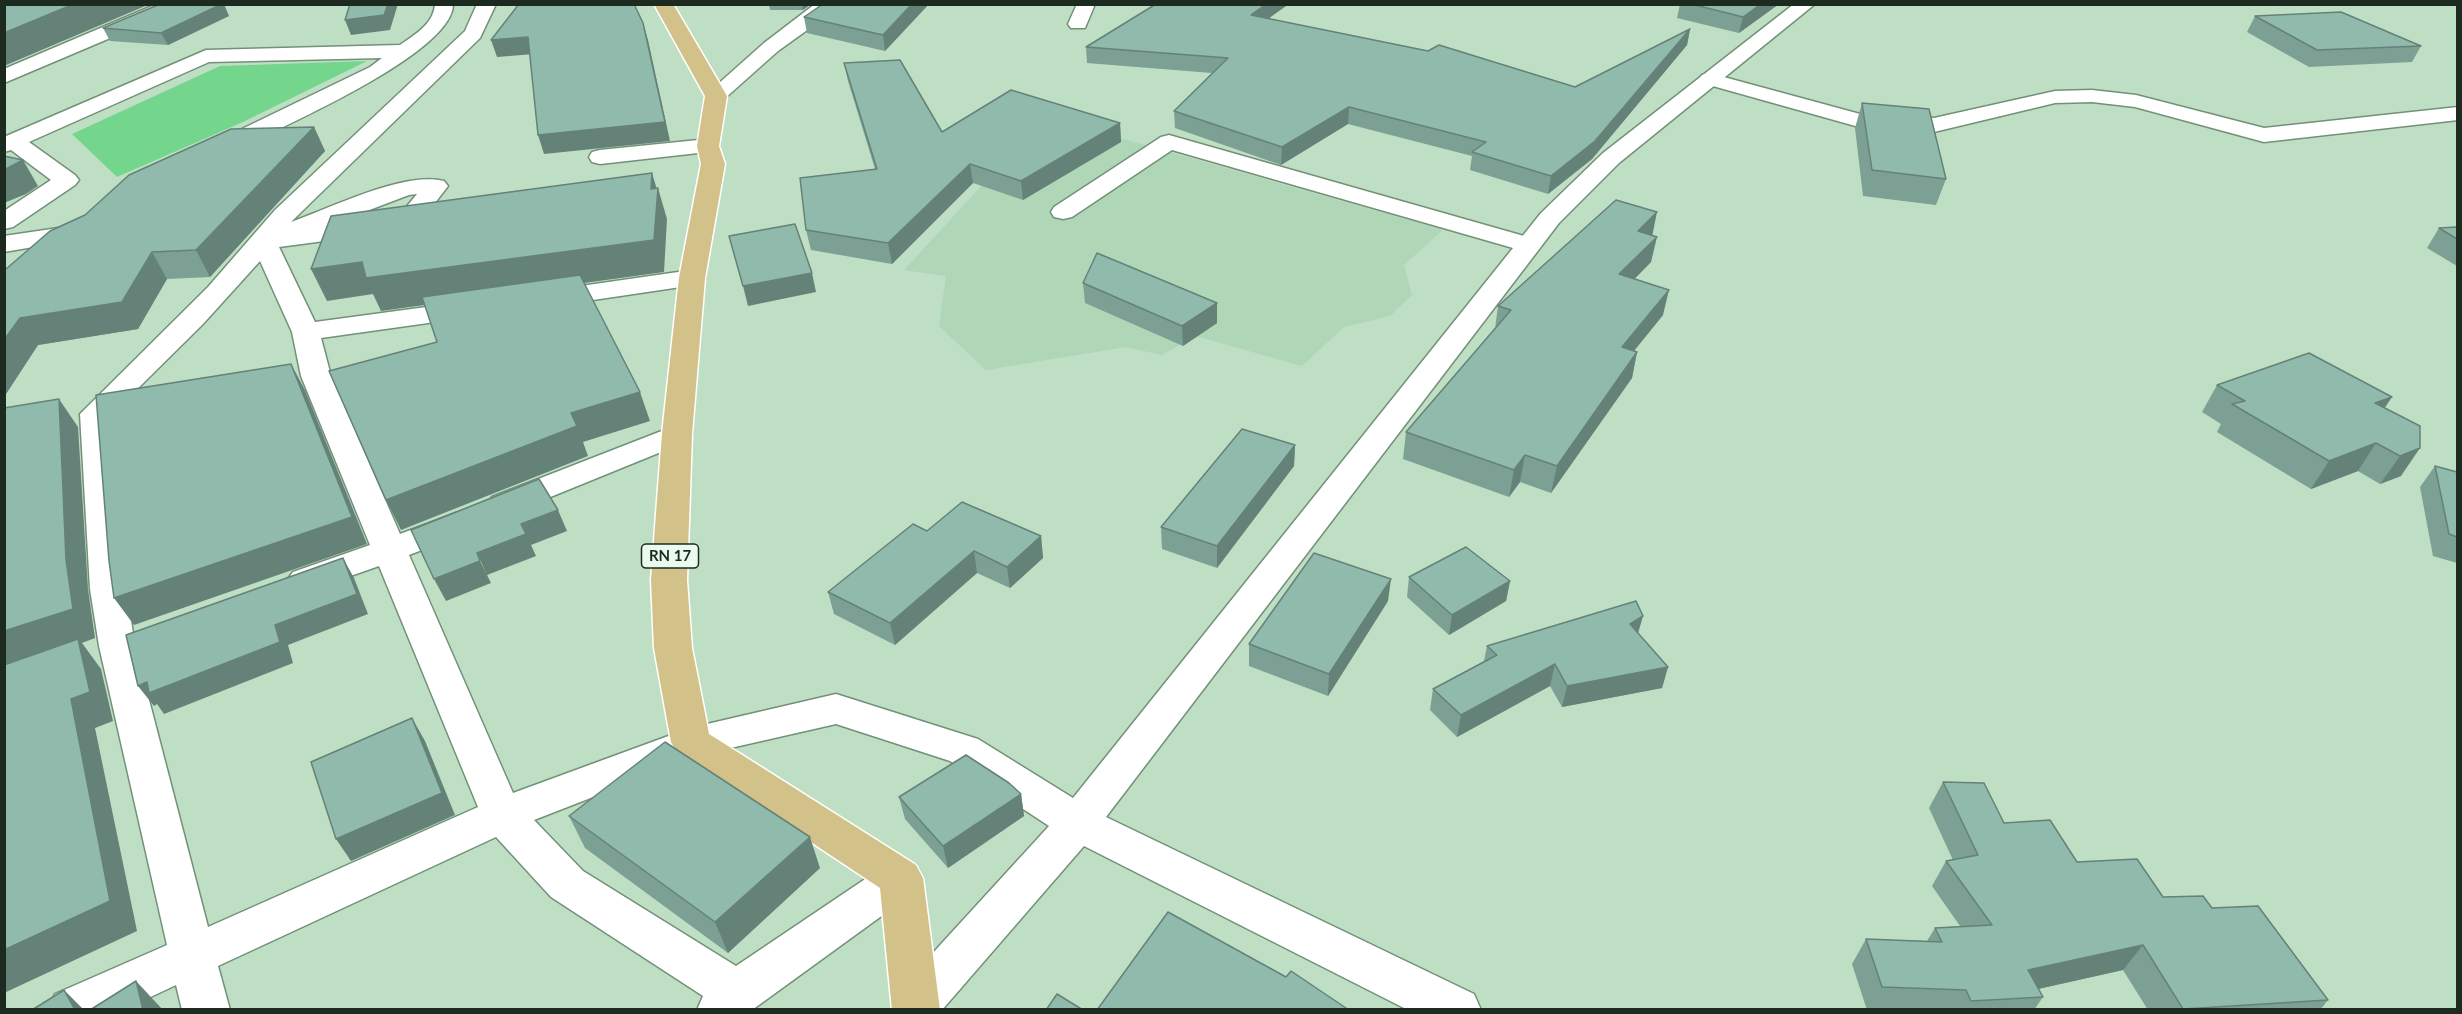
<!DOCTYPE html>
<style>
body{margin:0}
#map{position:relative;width:2462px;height:1014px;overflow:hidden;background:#bfdfc4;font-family:Lato,sans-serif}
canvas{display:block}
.frame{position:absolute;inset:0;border:6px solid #1d2a20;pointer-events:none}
</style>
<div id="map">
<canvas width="2462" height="1014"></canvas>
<div class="frame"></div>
</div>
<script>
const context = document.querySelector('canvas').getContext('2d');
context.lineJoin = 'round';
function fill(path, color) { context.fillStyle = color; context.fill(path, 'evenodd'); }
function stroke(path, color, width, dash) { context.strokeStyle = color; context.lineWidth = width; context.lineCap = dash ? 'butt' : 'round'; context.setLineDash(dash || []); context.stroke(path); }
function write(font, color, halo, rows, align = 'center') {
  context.font = font + ' Lato,sans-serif'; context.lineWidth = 4.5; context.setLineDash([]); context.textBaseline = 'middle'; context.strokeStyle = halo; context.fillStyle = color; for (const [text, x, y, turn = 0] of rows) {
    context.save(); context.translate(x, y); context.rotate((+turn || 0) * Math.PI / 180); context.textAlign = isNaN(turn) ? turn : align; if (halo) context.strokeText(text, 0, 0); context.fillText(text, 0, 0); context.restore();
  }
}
fill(new Path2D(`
 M1071,124L1443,230L1404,265L1412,295L1390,316L1344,327L1302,366L1195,336L1162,355L1126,347L986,370L939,326L946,276L904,270L994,172Z`), '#afd6b6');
fill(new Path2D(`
 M367,61L243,122L117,177L72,134L220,66Z`), '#74d68d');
const minor = new Path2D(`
 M157,4H183L181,8L4,83V69Z
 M435,4H453C454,54 272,131 229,153L221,155L213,153L210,148L213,143L370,67L382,58L209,62L29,142L75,175L79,180L75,185L13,227L4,229V211L51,180L11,150L4,152V137L206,50L400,45C414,35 434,24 435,4Z
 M477,4H496L480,38L291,222C331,208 404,171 444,181L448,186L415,229L279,247L315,322L471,301L481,303L485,309L481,315L471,317L321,338L331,376L400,534L456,513L468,516L473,524L468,532L409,555L513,793L682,731L696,735L702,746L696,757L534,820L583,871L736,966L886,865L901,859L916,865L923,878L916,891L752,1010H697L703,996L551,897L496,837L218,966L230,1010H182L176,985L123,1010H48L55,994L167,945L99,646L90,589L80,414L208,287L275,210L465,31ZM417,194L398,217L327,226L409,195ZM260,261L292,332L301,376L370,545L293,572L287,580L293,588L305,592L379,566L478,807L208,927L135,646L126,589L110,416L203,324Z
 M815,4H834L824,18L778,51L723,100L716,102L709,100L705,96L709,92L764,43Z
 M1077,4H1095L1085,28H1071L1068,24Z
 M1709,73L1860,114L1894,117L1934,118L2055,91L2092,90L2136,95L2264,128L2458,107V120L2264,142L2135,107L2092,102L2055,103L1934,132L1894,131L1859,127L1702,83L1699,79L1702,75Z
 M1169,135L1538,240L1542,245L1538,250L1529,253L1520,250L1172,150L1072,217L1063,219L1054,217L1051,212L1054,207L1161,137Z
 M708,139L716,141L719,146L716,151L600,164L592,162L589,157L592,152L600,150Z
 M65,227L74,230L78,235L74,240L4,252V236Z
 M692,270L701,272L705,278L701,284L546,307L536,305L532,299L536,293L546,291Z
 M677,425L688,427L692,434L688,441L516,511L504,515L492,511L488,504L492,497Z`);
const secondary = new Path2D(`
 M1794,4H1815L1619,163L1559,223L1106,817L1474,994L1481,1010H1408L1084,846L942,1010H894L892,1005L899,990L1049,826L950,761L836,724L691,757L677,753L671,742L677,731L836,694L978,739L1073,798L1541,213L1603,153Z`);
const primary = new Path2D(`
 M654,4H673L727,96L719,146L725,164L705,278L692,434L687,580L692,648L709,734L916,865L923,878L940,1010H892L880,888L677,753L671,742L654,648L651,580L662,434L679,278L701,164L697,146L705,96Z`);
stroke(minor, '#729178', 3);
stroke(secondary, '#729178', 3);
stroke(primary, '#fff', 3);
fill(minor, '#fff');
fill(secondary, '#fff');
fill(primary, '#d3c18a');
fill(new Path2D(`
 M763,4H811L803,10H770L769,5Z
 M929,4L885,51L807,33L804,17Z
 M1680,4H1779L1739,33L1677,18Z
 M229,16L168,45L110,41L103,28Z
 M2255,16L2421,46L2412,62L2309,67L2247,32Z
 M1269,19L1575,87L1690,29L1687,45L1592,159L1548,194L1470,170L1472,156L1348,124L1281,165L1175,128L1174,111L1212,73L1087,63L1086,47Z
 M844,63L942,132L1120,123L1121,142L1023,200L973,183L892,264L811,250L806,230L875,169L848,81Z
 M1862,103L1946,179L1936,205L1863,196L1855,128Z
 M314,127L325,151L210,277L167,279L138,329L38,345L4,397V271Z
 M2457,227V266L2427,248L2439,228Z
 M1652,235L1651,262L1634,279L1663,315L1634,351L1637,352L1632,378L1551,493L1520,482L1509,497L1403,459L1406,432L1495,329L1498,306Z
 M1083,283L1217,323L1183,346L1085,303Z
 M2217,385L2385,408L2420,426L2401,476L2380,484L2358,471L2311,489L2217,432L2221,424L2202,412Z
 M1295,445L1294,466L1217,568L1162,549L1161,527Z
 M2435,466L2457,472V563L2433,556L2420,487Z
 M927,531L1041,536L1043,558L1010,588L977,573L895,645L834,614L828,592Z
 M1409,577L1510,581L1506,601L1449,635L1407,597Z
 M1388,601L1328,696L1249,666V644Z
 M1638,633L1668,667L1662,688L1562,707L1550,686L1457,737L1430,710L1433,689L1484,661L1487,646Z
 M1943,782L2004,823L2077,862L2163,897L2212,908L2328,1000L2320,1010H2148L2123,970L2038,989L2043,997L2034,1010H1867L1852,964L1866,939L1927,941L1935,928L1960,926L1932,886L1946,861L1953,860L1929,808Z
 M1021,794L1024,816L948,868L905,819L899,797Z
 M569,816L820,868L728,953L585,848Z`), '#7ca093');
fill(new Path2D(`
 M74,4H150L4,66V33Z
 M222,4H224L229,16L168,45L161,33Z
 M388,4H398L390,30L351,35L345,20Z
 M802,4H811L803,10Z
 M912,4H929L885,51L883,35Z
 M1266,4H1289L1251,31V15Z
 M1761,4H1779L1739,33L1743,17Z
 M643,23L648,40L670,141L544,154L538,135Z
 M1690,29L1687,45L1592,159L1548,194L1551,176Z
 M528,37L534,54L497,57L491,40Z
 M1349,107L1348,124L1281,165L1282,147Z
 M1120,123L1121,142L1023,200L1021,181Z
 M314,127L325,151L210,277L196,250Z
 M23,160L38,186L26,194L4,203V170Z
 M970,164L973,183L892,264L888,243Z
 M652,173L658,193V188L667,219L664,272L381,311L373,294L327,301L311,269L362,262L651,189Z
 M1657,212L1652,237L1638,231Z
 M1657,237L1651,262L1614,300L1619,274Z
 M152,252L167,279L138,329L38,345L4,397V340L20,318Z
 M812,273L816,292L748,306L743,286Z
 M1669,290L1663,315L1616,373L1622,347Z
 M1217,303V323L1183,346L1182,326Z
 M1637,352L1632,378L1551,493L1557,466Z
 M291,364L305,390L367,544L134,625L114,598Z
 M640,392L650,421L583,442L588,456L401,530L386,500L571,413Z
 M2392,397L2374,424L2375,403Z
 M59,399L78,427L88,589L95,638L82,643L101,669L113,721L95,728L137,931L4,993V631L66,560Z
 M2376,443L2358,471L2311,489L2329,461Z
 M1295,445L1294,466L1217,568V546Z
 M2420,448L2401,476L2380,484L2400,456Z
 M1525,455L1520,482L1509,497L1514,470Z
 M558,510L567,531L531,545L536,556L487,575L477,553L521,524Z
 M1041,536L1043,558L1010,588L1007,567Z
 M974,551L977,573L895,645L890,623Z
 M343,558L354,578L368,614L288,645L293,663L164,714L157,704L154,706L138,686L275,625Z
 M480,561L491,583L446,601L434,579Z
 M1391,579L1388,601L1328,696L1329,674Z
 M1510,581L1506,601L1449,635L1452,615Z
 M1643,616L1637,637L1630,624Z
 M1555,664L1550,686L1457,737L1461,715Z
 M1668,667L1662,688L1562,707L1567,686Z
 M412,718L425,741L455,815L351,861L336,839Z
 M1021,794L1024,816L948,868L943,846Z
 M810,837L820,868L728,953L715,922Z
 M2143,945L2123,970L2011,995L2028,970Z
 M136,981L163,1010H143Z
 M64,990L84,1010H75Z`), '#658278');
const building = new Path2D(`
 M4,4H74L4,33Z
 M160,4H222L161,33L103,28Z
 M350,4H388L384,15L345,20Z
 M519,4H634L643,23L665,122L538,135L528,37L491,40Z
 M823,4H912L883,35L804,17Z
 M1156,4H1266L1251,15L1428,51L1439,45L1575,87L1690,29L1595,141L1551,176L1472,152L1486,142L1349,107L1282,147L1174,111L1228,58L1086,47Z
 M1691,4H1761L1743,17Z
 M2341,12L2421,46L2317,50L2255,16Z
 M900,60L942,132L1011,90L1120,123L1021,181L970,164L888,243L806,230L800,178L877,169L844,63Z
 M1862,103L1929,109L1946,179L1872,170Z
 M314,127L196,250L152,252L122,302L20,318L4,340V271L6,269L50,231L85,215L129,175L231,129Z
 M4,156L23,160L4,170Z
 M652,173L651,189L658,188L654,240L366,278L362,262L311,269L331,216Z
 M1616,200L1657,212L1638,231L1657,237L1619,274L1669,290L1622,347L1637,352L1557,466L1525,455L1514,470L1406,432L1511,310L1498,306Z
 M795,224L812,273L743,286L729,236Z
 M2457,227V239L2439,228Z
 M1097,253L1217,303L1182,326L1083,283Z
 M580,275L640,392L571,413L577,426L386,500L329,371L437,342L422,297Z
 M2309,353L2392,397L2375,403L2420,426V448L2400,456L2376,443L2329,461L2232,404L2245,401L2217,385Z
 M291,364L352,517L114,598L109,561L96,395Z
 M59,399L66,560L73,609L4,631V408Z
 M1242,429L1295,445L1217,546L1161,527Z
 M2435,466L2457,472V537L2449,534Z
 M539,479L558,510L521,524L526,534L477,553L480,561L434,579L411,530Z
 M962,502L1041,536L1007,567L974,551L890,623L828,592L913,524L927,531Z
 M1466,547L1510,581L1452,615L1409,577Z
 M1314,553L1391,579L1329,674L1249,644Z
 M343,558L357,594L275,625L280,642L149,693L147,682L138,686L126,635Z
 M1636,601L1643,616L1630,624L1668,667L1567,686L1555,664L1461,715L1433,689L1497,655L1487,646Z
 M78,639L90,692L71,699L110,901L4,950V665Z
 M412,718L442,793L336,839L311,762Z
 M665,742L810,837L715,922L569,816Z
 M966,755L1009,783L1021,794L943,846L899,797Z
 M1943,782L1984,783L2004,823L2050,820L2077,862L2137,859L2163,897L2203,896L2212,908L2258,906L2328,1000L2183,1009L2143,945L2028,970L2043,997L1971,1001L1966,990L1882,987L1866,939L1942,942L1935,928L1992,925L1946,861L1978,855Z
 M1168,912L1286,977L1291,971L1349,1010H1097Z
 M136,981L143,1010H90Z
 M64,990L75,1010H32Z
 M1057,994L1083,1010H1046Z`);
fill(building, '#90baab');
stroke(building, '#658278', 1.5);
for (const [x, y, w] of [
 [670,556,57]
]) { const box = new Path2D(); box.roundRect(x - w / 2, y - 12, w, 24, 4.5); context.fillStyle = '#ebfcee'; context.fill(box); stroke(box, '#1d2a20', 1.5); }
write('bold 15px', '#1d2a20', null, [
 ["RN 17",670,556]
]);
</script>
